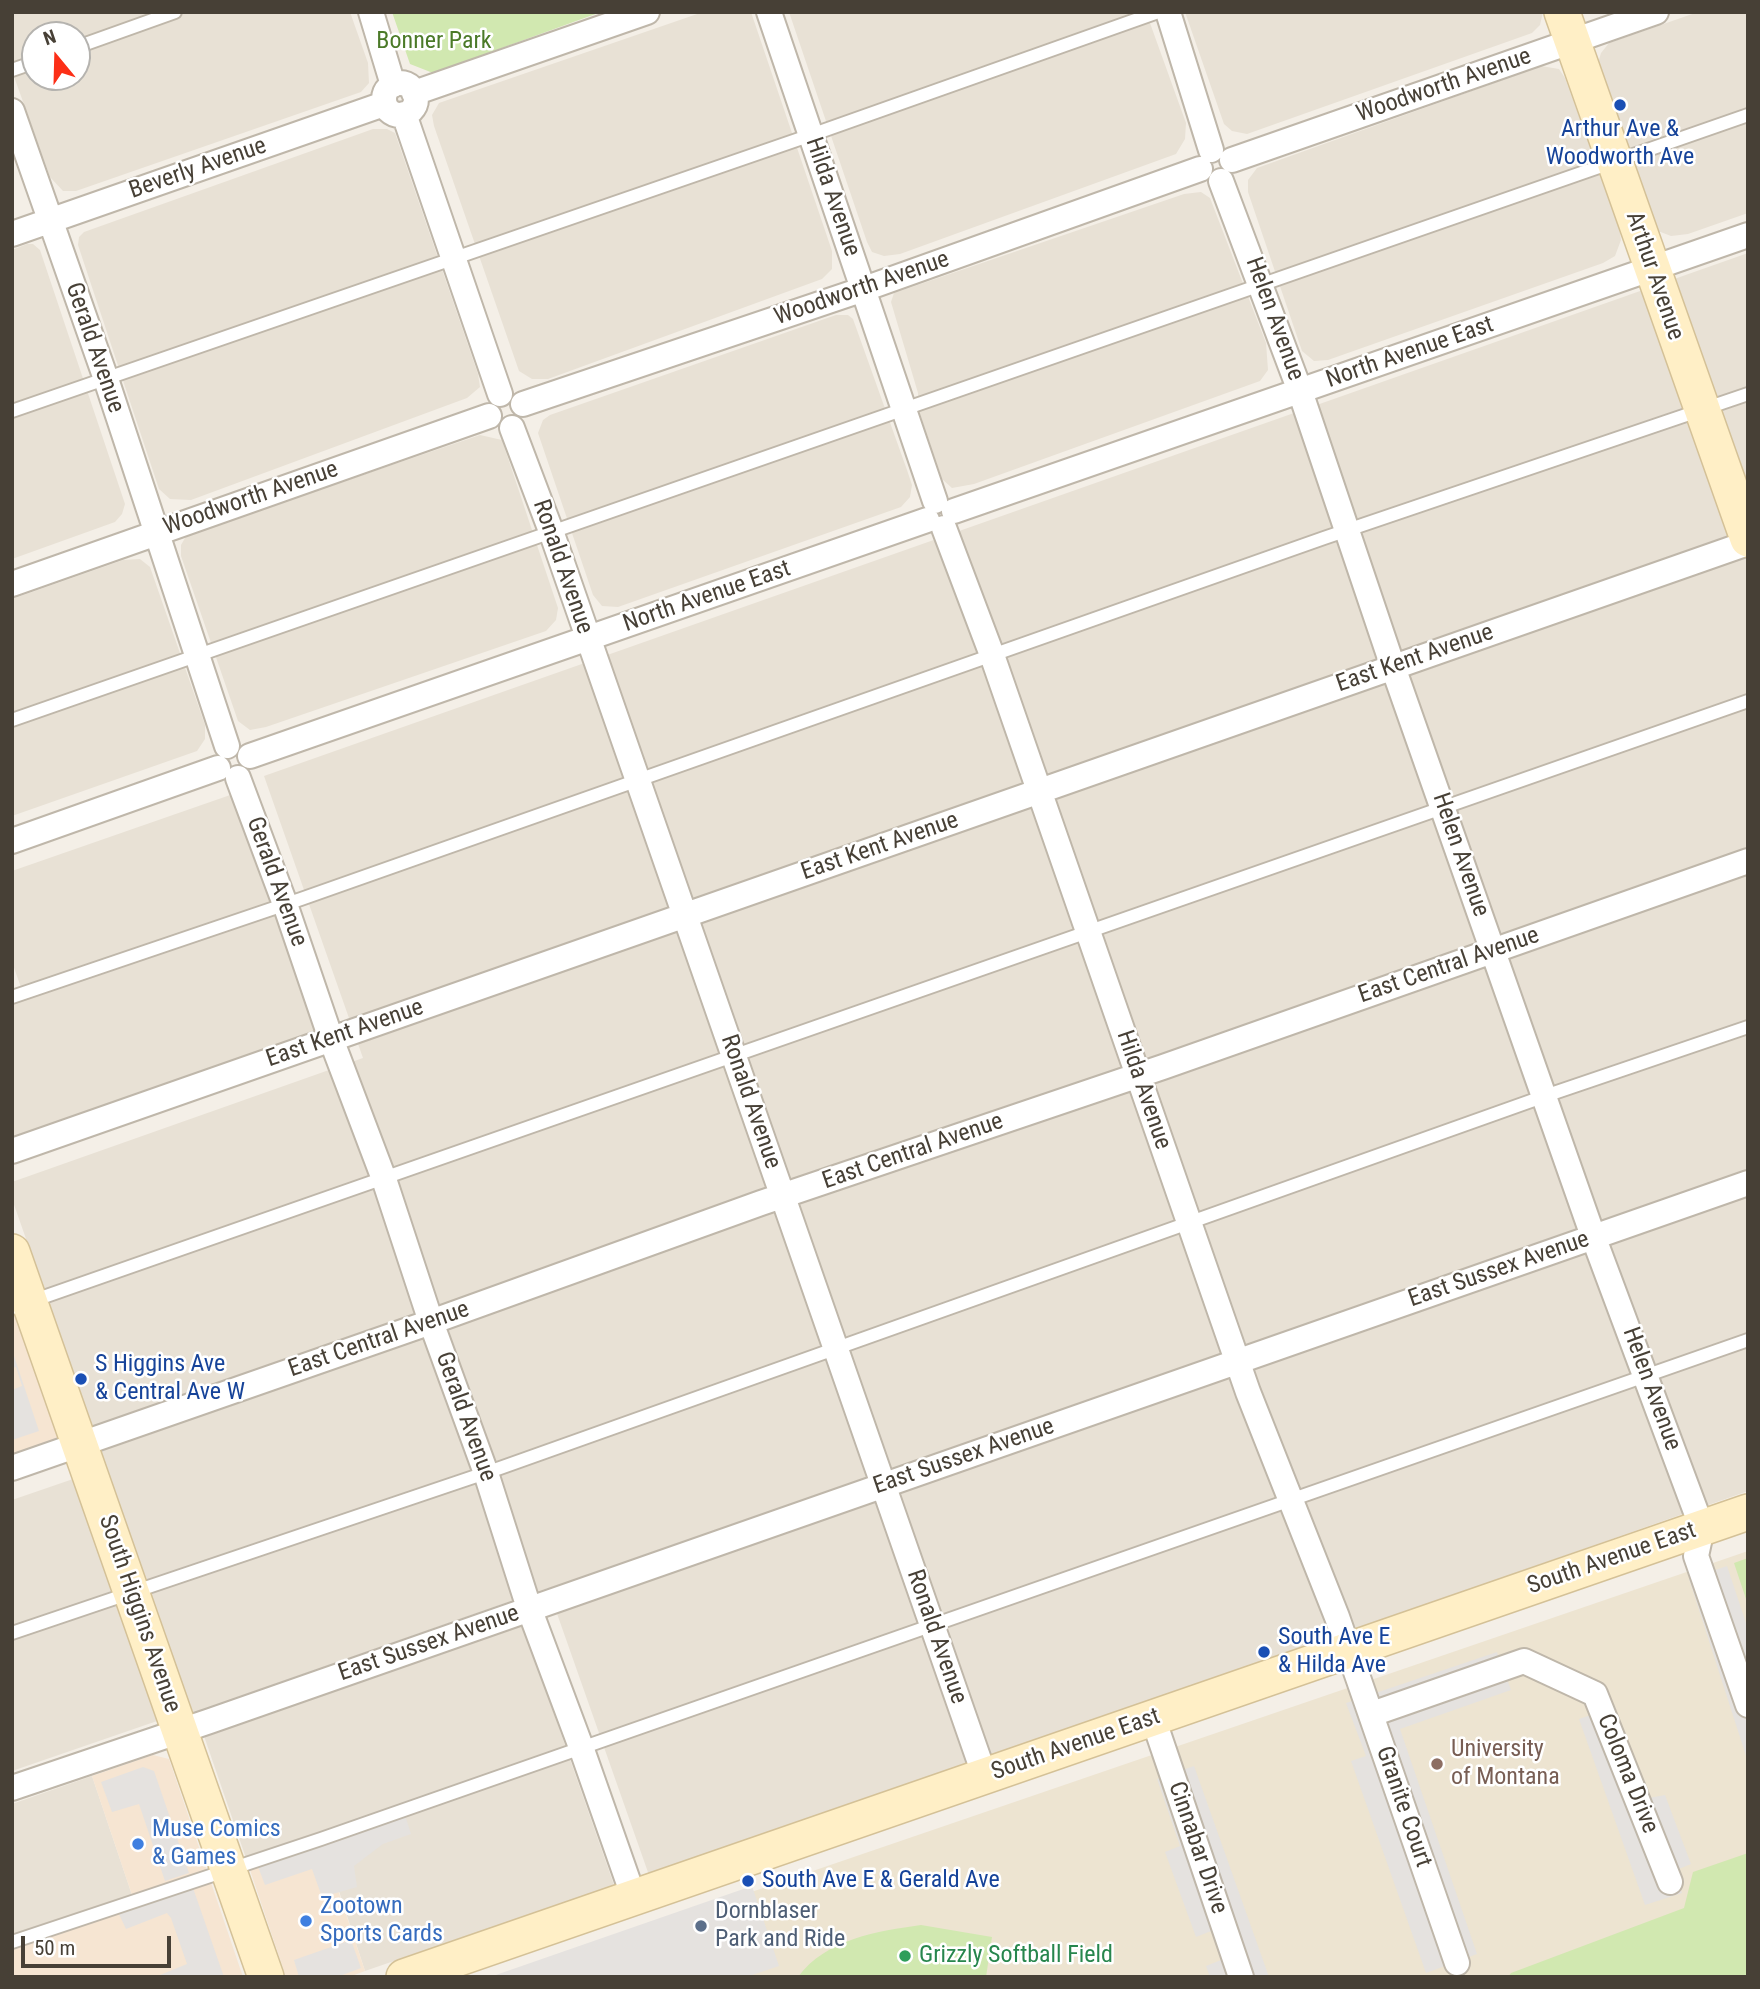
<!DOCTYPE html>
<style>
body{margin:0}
#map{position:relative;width:1760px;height:1989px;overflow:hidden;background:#f4efe7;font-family:"Roboto Condensed",sans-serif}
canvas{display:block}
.frame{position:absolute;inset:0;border:14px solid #474036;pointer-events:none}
.north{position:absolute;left:21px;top:21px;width:70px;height:70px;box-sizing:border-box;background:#fff;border:2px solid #b5b3af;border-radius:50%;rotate:341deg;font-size:19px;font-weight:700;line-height:28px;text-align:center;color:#474036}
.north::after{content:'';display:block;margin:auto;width:24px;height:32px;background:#fc2f17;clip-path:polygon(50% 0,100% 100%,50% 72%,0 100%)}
.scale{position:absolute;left:21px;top:1936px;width:150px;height:32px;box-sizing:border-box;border:4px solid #474036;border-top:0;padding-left:9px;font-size:21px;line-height:24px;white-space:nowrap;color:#474036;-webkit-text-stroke:5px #fff;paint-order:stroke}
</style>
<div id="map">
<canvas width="1760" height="1989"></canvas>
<div class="frame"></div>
<div class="north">N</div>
<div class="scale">50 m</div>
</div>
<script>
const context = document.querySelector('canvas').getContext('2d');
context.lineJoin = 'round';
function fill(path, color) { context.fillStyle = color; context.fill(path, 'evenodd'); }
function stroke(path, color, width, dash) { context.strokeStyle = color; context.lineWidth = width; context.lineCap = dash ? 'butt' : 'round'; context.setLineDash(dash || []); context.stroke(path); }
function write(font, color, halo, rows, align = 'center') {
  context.font = font + ' "Roboto Condensed",sans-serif'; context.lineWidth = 5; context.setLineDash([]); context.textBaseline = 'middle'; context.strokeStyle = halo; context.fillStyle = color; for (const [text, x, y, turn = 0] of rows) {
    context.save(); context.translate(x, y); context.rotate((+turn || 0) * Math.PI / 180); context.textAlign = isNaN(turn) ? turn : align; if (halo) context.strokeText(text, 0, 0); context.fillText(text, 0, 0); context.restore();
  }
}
fill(new Path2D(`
 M12,12H350L368,63L369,83L361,92L76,191H63L50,177L12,71ZM35,35H77V77H35Z
 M703,12H751L832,251V269L822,279L548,379H532L519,371L434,126L432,115L439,103Z
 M789,12H1146L1186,123L1185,139L1176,154L900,254L884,256L872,252L867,242Z
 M1185,12H1543L1540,25L1532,33L1247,134L1232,131L1224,124Z
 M1698,12H1748V213L1688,234L1671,236L1658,231L1598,63L1601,53L1609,43Z
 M1541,66L1559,69L1565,78L1619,226L1621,240L1615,256L1603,263L1328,360L1314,361L1302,351L1248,192V180L1257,168Z
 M373,129H387L395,133L478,374L480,387L467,398L191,500L170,499L159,489L78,245L79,237L84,232Z
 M1201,192L1210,198L1266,343L1268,370L1260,381L974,484L952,488L942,479L919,411L918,393L891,302L894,293L1184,194Z
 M27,244H33L40,250L125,504L122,514L115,522L12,559V250Z
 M1748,253V1491L650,1878L548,1588L193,1713L12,1199V1182L363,1058L264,776Z
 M836,315H848L853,319L907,470L912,485L910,497L901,507L618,607L602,606L593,595L538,433L543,420L550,415Z
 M480,435L502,440L558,608L556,620L546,631L266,727L250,730L238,721L181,556V545L185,538L195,532Z
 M140,559L150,567L205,725V739L197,751L12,816V599L123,560Z
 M236,793L320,1033L12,1141V997L23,993L12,962V871Z
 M76,1478L160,1720L12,1771V1500Z
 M523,1625L614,1885L365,1971L322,1839L248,1864L204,1736Z
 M92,1776L134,1901L12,1942V1804Z`), '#e8e1d5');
fill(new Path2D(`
 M12,1279L68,1439L12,1459Z
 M153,1755L169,1759L243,1977H12V1942L134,1901L92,1776Z
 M321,1839L365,1971L349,1977H286L248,1864Z`), '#f6e5d2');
fill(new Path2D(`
 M1748,1551V1977H503Z`), '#ede4d1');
fill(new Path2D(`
 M392,12H601L433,73L410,64Z
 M1748,1558V1605L1734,1563Z
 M1748,1853V1977H1508L1511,1973L1684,1908L1693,1872Z
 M921,1925L992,1937L986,1977H798C826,1939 878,1931 921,1925Z`), '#d1e8b0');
fill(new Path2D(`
 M12,1350L39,1431L12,1440V1390L22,1386L16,1367L12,1368Z
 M1727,1566L1748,1629V1762L1689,1579Z
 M1497,1652L1511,1690L1400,1729L1477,1954L1426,1973L1351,1761L1366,1756L1346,1703Z
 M1615,1707L1649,1798L1665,1795L1691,1864L1674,1871L1682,1893L1645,1905L1579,1719Z
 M1194,1766L1269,1977H1210L1206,1966L1221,1960L1211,1931L1196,1937L1165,1852L1180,1846L1157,1779Z
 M143,1767L154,1771L189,1873L165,1881L139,1804L112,1812L101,1782Z
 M404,1812L411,1834L383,1844L354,1866L357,1887L322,1897L312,1869L265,1885L257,1864Z
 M752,1886L779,1966L746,1977H490Z
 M193,1888L224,1977H155L187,1964L171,1918L167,1913L126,1929L119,1914Z
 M351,1940L361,1968L337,1977H299L294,1960Z`), '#e5e2df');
const lane = new Path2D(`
 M77,47L175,12
 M12,70L35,62
 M12,411L811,135L1158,12
 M12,720L1748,115
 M12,997L301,899L1324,538L1748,394
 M12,1308L1748,701
 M12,1633L500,1468L1545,1096L1748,1027
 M12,1942L321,1839L1748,1340`);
const street = new Path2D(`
 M371,12L393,85
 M769,12L935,501
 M1168,12L1211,150
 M384 99a16 16 0 1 1 32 0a16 16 0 1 1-32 0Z
 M414,93L647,12
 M12,111L106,379L227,746
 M404,114L500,394
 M1232,160L1656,12
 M1221,181L1300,391L1393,667L1593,1236L1702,1528L1696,1556L1748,1705
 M12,234L384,104
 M523,404L864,289L1200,169
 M512,428L551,531L985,1777
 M954,511L1748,235
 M944,528L992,655L1248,1392L1337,1617L1457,1963
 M12,584L489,416
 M250,756L927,520
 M238,778L285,904L331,1039L384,1179L431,1322L486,1473L529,1608L581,1747L634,1898
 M12,841L218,768
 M12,1151L1748,543
 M12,1468L431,1322L761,1203L1163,1067L1748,861
 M1372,1714L1524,1661L1595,1694L1670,1882
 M1153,1718L1241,1977
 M12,1788L210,1721L1748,1183`);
const secondary = new Path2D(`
 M1562,12L1748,539
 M12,1252L266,1977
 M404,1977L1748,1512`);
stroke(lane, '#bfb7aa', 16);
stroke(street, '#bfb7aa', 28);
stroke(secondary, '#d4c197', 38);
stroke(lane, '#fff', 12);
stroke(street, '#fff', 24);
stroke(secondary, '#ffefc6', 35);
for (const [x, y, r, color] of [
 [1620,105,7,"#1a4fb4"],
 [81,1379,7,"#1a4fb4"],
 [1264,1652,7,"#1a4fb4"],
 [1437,1764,7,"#8d6e63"],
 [138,1844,7,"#3f7fe0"],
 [748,1881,7,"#1a4fb4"],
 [306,1921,7,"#3f7fe0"],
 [701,1926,7,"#5c6f8a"],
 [905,1956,7,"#2e9e5b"]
]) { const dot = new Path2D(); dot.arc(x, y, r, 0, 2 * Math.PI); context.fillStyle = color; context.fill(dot); stroke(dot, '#fff', 2.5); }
write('24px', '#4b7a28', '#fff', [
 ["Bonner Park",434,42]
]);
write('24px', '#474036', '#fff', [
 ["Woodworth Avenue",1444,86,-19],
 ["Beverly Avenue",198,169,-19],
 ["Hilda Avenue",832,197,71],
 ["Arthur Avenue",1654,276,71],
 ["Woodworth Avenue",862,289,-19],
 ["Helen Avenue",1274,319,70],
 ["Gerald Avenue",94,348,71],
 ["North Avenue East",1410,353,-19],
 ["Woodworth Avenue",251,499,-19],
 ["Ronald Avenue",562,567,71],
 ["North Avenue East",707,597,-19],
 ["East Kent Avenue",1415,659,-19],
 ["East Kent Avenue",880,847,-19],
 ["Helen Avenue",1460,855,71],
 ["Gerald Avenue",276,882,70],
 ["East Central Avenue",1449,966,-19],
 ["East Kent Avenue",345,1034,-19],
 ["Hilda Avenue",1143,1090,71],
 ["Ronald Avenue",750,1102,71],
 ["East Central Avenue",913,1152,-19],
 ["East Sussex Avenue",1499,1270,-19],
 ["East Central Avenue",379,1340,-19],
 ["Helen Avenue",1651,1389,70],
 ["Gerald Avenue",465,1417,70],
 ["East Sussex Avenue",964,1457,-19],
 ["South Avenue East",1612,1559,-19],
 ["South Higgins Avenue",139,1614,71],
 ["Ronald Avenue",936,1637,71],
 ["East Sussex Avenue",429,1644,-19],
 ["South Avenue East",1076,1745,-19],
 ["Coloma Drive",1627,1774,68],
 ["Granite Court",1403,1807,71],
 ["Cinnabar Drive",1197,1848,71]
]);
write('24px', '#164399', '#fff', [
 ["Arthur Ave &",1620,130,"center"],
 ["Woodworth Ave",1620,158,"center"],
 ["S Higgins Ave",95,1365],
 ["& Central Ave W",95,1393],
 ["South Ave E",1278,1638],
 ["& Hilda Ave",1278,1666],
 ["South Ave E & Gerald Ave",762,1881]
], 'left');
write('24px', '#785e54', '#fff', [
 ["University",1451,1750],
 ["of Montana",1451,1778]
], 'left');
write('24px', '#366cbe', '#fff', [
 ["Muse Comics",152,1830],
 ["& Games",152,1858],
 ["Zootown",320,1907],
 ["Sports Cards",320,1935]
], 'left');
write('24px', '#4e5e75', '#fff', [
 ["Dornblaser",715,1912],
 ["Park and Ride",715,1940]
], 'left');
write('24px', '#27864d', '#fff', [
 ["Grizzly Softball Field",919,1956]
], 'left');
</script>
